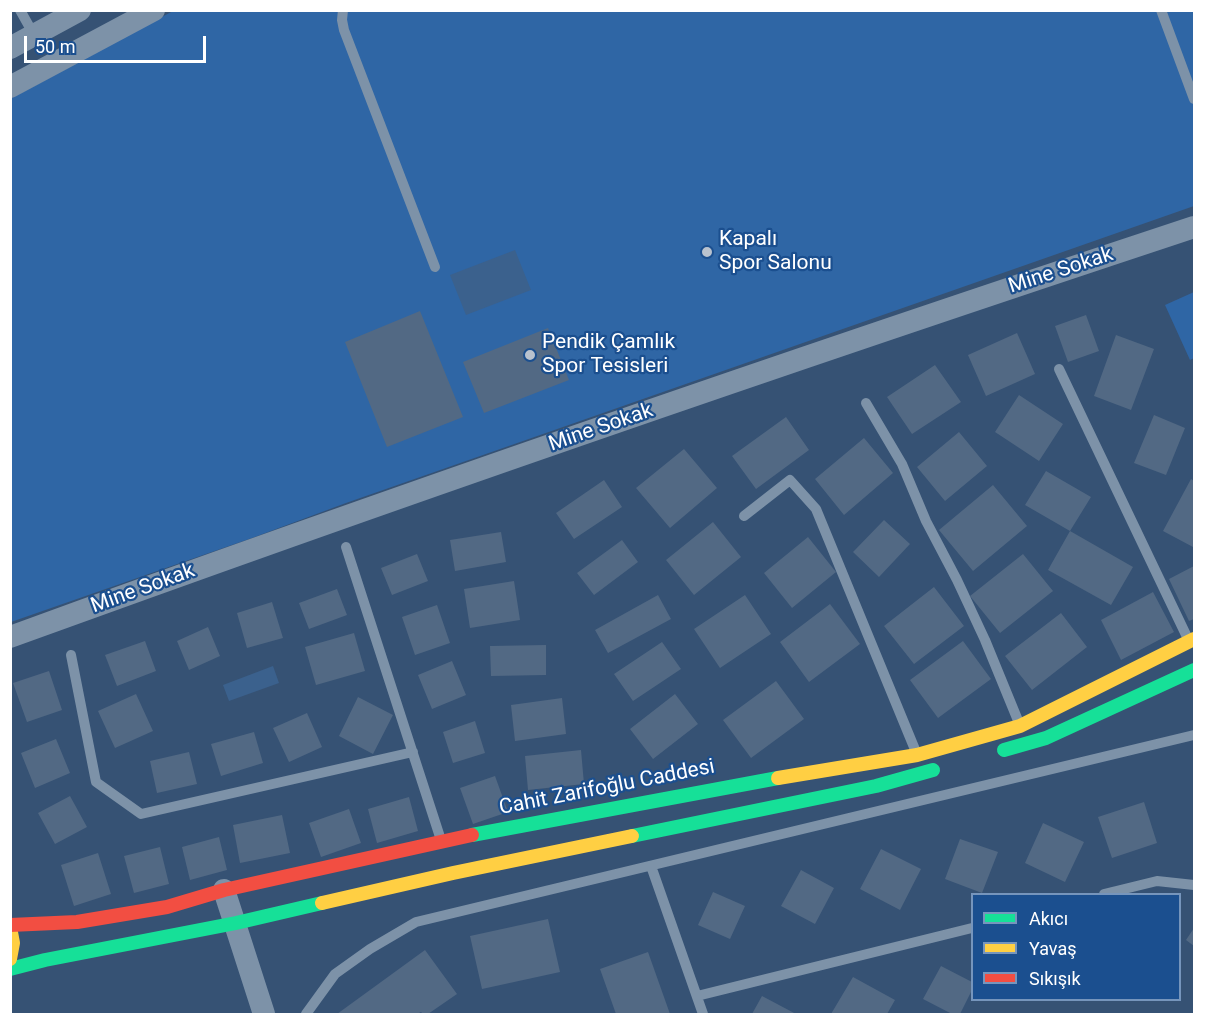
<!DOCTYPE html>
<meta charset="utf-8">
<style>
body{margin:0}
#map{position:relative;width:1205px;height:1025px;overflow:hidden;background:#365274;font-family:Roboto,sans-serif}
canvas{display:block}
.frame{position:absolute;inset:0;border:12px solid #fff;pointer-events:none}
.legend{position:absolute;left:971px;top:893px;width:210px;height:108px;box-sizing:border-box;background:#1b4f8f;border:2px solid #7695bc;margin:0;padding:8px 10px;list-style:none;font-size:18px;color:#fff}
.legend li{display:flex;align-items:center;gap:12px;height:30px}
.legend b{width:30px;border:2px solid #7695bc}
.scale{position:absolute;left:24px;top:36px;width:182px;height:27px;box-sizing:border-box;border:3px solid #fff;border-top:0;padding-left:8px;font-size:18px;line-height:21px;white-space:nowrap;color:#fff;-webkit-text-stroke:4px #1b4f8f;paint-order:stroke}
</style>
<div id="map">
<canvas width="1205" height="1025"></canvas>
<div class="frame"></div>
<ul class="legend">
<li><b style="height:8px;background:#16e098"></b>Akıcı</li>
<li><b style="height:8px;background:#ffcf43"></b>Yavaş</li>
<li><b style="height:8px;background:#f24e42"></b>Sıkışık</li>
</ul>
<div class="scale">50 m</div>
</div>
<script>
const context = document.querySelector('canvas').getContext('2d');
context.lineJoin = 'round';
function fill(path, color) { context.fillStyle = color; context.fill(path, 'evenodd'); }
function stroke(path, color, width, dash) { context.strokeStyle = color; context.lineWidth = width; context.lineCap = dash ? 'butt' : 'round'; context.setLineDash(dash || []); context.stroke(path); }
function write(font, color, halo, rows, align = 'center') {
  context.font = font + ' Roboto,sans-serif'; context.lineWidth = 4.5; context.setLineDash([]); context.textBaseline = 'middle'; context.strokeStyle = halo; context.fillStyle = color; for (const [text, x, y, turn = 0] of rows) {
    context.save(); context.translate(x, y); context.rotate((+turn || 0) * Math.PI / 180); context.textAlign = isNaN(turn) ? turn : align; if (halo) context.strokeText(text, 0, 0); context.fillText(text, 0, 0); context.restore();
  }
}
fill(new Path2D(`
 M173,11H1194V206L346,503L252,538L11,622L10,99Z
 M1194,292V358L1190,360L1165,305Z`), '#2f66a5');
fill(new Path2D(`
 M515,250L531,290L466,315L450,275Z
 M273,666L279,683L229,701L223,685Z`), '#3b618d');
fill(new Path2D(`
 M420,311L463,417L387,447L345,342Z
 M1086,315L1099,351L1068,362L1055,326Z
 M548,328L569,380L484,413L463,362Z
 M1017,333L1035,374L986,396L968,355Z
 M1116,335L1154,349L1131,410L1094,396Z
 M935,365L961,402L912,434L887,397Z
 M1019,395L1063,424L1039,461L995,432Z
 M1154,415L1185,428L1166,475L1134,463Z
 M786,417L809,450L756,489L732,456Z
 M959,432L987,466L945,501L917,467Z
 M864,438L893,473L844,515L815,479Z
 M684,449L717,488L670,528L636,488Z
 M1046,471L1091,497L1070,531L1025,505Z
 M1191,479L1194,481V544L1193,547L1163,531Z
 M604,480L622,507L574,539L556,513Z
 M993,485L1027,526L973,571L939,530Z
 M884,520L910,544L879,577L853,552Z
 M713,522L741,557L694,595L666,560Z
 M1070,531L1133,567L1111,605L1048,570Z
 M501,532L506,562L455,571L450,540Z
 M808,537L836,572L792,608L764,573Z
 M622,540L638,562L594,595L577,573Z
 M417,554L428,581L392,595L381,568Z
 M1023,554L1053,591L1000,633L970,596Z
 M1194,566V619L1189,621L1169,579Z
 M514,581L520,620L470,628L464,589Z
 M934,587L964,626L914,664L884,626Z
 M337,589L347,615L309,629L299,603Z
 M1153,592L1174,632L1121,660L1101,620Z
 M658,595L671,619L608,653L595,630Z
 M745,595L771,634L720,668L694,629Z
 M272,602L283,638L247,648L237,613Z
 M830,604L860,644L809,682L780,642Z
 M437,605L450,643L415,655L402,617Z
 M1061,613L1087,647L1032,690L1005,656Z
 M208,627L220,656L189,670L177,641Z
 M354,633L365,671L316,685L305,647Z
 M145,641L156,671L117,686L105,655Z
 M963,641L991,679L938,718L910,680Z
 M662,642L681,669L633,701L614,674Z
 M546,645V675L491,676L490,646Z
 M452,661L466,695L432,709L418,675Z
 M49,671L62,710L27,722L13,683Z
 M776,681L804,719L751,758L723,720Z
 M136,694L153,731L115,748L98,711Z
 M675,694L698,724L653,759L630,729Z
 M358,697L393,715L373,754L339,736Z
 M562,698L566,734L515,741L511,705Z
 M307,713L322,747L289,762L273,728Z
 M475,721L485,753L453,763L443,732Z
 M254,732L263,763L221,776L211,744Z
 M56,739L70,773L35,788L21,753Z
 M581,750L584,784L528,790L525,756Z
 M189,752L197,784L157,793L150,761Z
 M495,776L508,812L473,824L460,788Z
 M70,796L87,827L55,844L38,813Z
 M409,797L418,831L377,843L368,809Z
 M1144,802L1157,843L1112,858L1098,817Z
 M349,809L361,843L321,857L309,823Z
 M282,815L290,853L240,863L233,825Z
 M1043,823L1084,842L1065,882L1025,863Z
 M219,837L227,870L190,880L182,847Z
 M960,839L998,852L982,893L945,879Z
 M160,847L169,884L134,893L124,856Z
 M881,849L921,869L900,910L860,889Z
 M98,853L111,894L74,906L61,865Z
 M801,870L834,888L815,924L781,906Z
 M713,892L745,906L730,939L698,925Z
 M548,919L560,972L482,989L470,936Z
 M1194,928V946L1186,940Z
 M425,950L457,994L428,1014H423L421,1012L417,1014H337Z
 M648,952L670,1014H616L600,969Z
 M941,966L972,982V990L960,1014H952L923,999Z
 M853,977L895,1000L887,1014H831Z
 M762,996L796,1014H752Z`), '#526984');
stroke(new Path2D(`
 M20,10L34,35
 M343,10L342,20L344,30L435,267
 M1161,10L1194,99
 M1059,369L1188,639
 M866,403L902,464L926,521L957,580L985,640L1019,723
 M744,516L790,480L816,509L916,752
 M346,547L440,837
 M71,655L96,782L141,814L413,752
 M651,866L703,1014
 M1104,894L1157,881L1194,885
 M697,996L972,928
 M306,1014L335,974L370,949L416,922L1194,735`), '#7d92a8', 10);
stroke(new Path2D(`
 M10,48L80,10
 M10,87L154,10
 M10,637C403,494 798,358 1194,227
 M224,890L264,1014`), '#7d92a8', 22);
stroke(new Path2D(`
 M1004,750L1046,738L1194,670
 M472,835L778,778
 M632,836L876,786L933,770
 M10,969L45,960L236,923L322,903`), '#16e098', 14);
stroke(new Path2D(`
 M778,778L917,755L1020,726L1194,639
 M322,903L453,873L632,836
 M10,927L13,943L10,959`), '#ffcf43', 14);
stroke(new Path2D(`
 M10,925L77,922L167,907L224,890L472,835`), '#f24e42', 14);
for (const [x, y, r, color] of [
 [707,252,6,"#b9c2ce"],
 [530,355,6,"#b9c2ce"]
]) { const dot = new Path2D(); dot.arc(x, y, r, 0, 2 * Math.PI); context.fillStyle = color; context.fill(dot); stroke(dot, '#1b4f8f', 2); }
write('21px', '#fff', '#1b4f8f', [
 ["Kapalı",719,240],
 ["Spor Salonu",719,264],
 ["Pendik Çamlık",542,343],
 ["Spor Tesisleri",542,367]
], 'left');
write('21px', '#fff', '#1b4f8f', [
 ["Mine Sokak",1061,271,-18],
 ["Mine Sokak",601,428,-19],
 ["Mine Sokak",143,589,-20],
 ["Cahit Zarifoğlu Caddesi",607,788,-11]
]);
</script>
